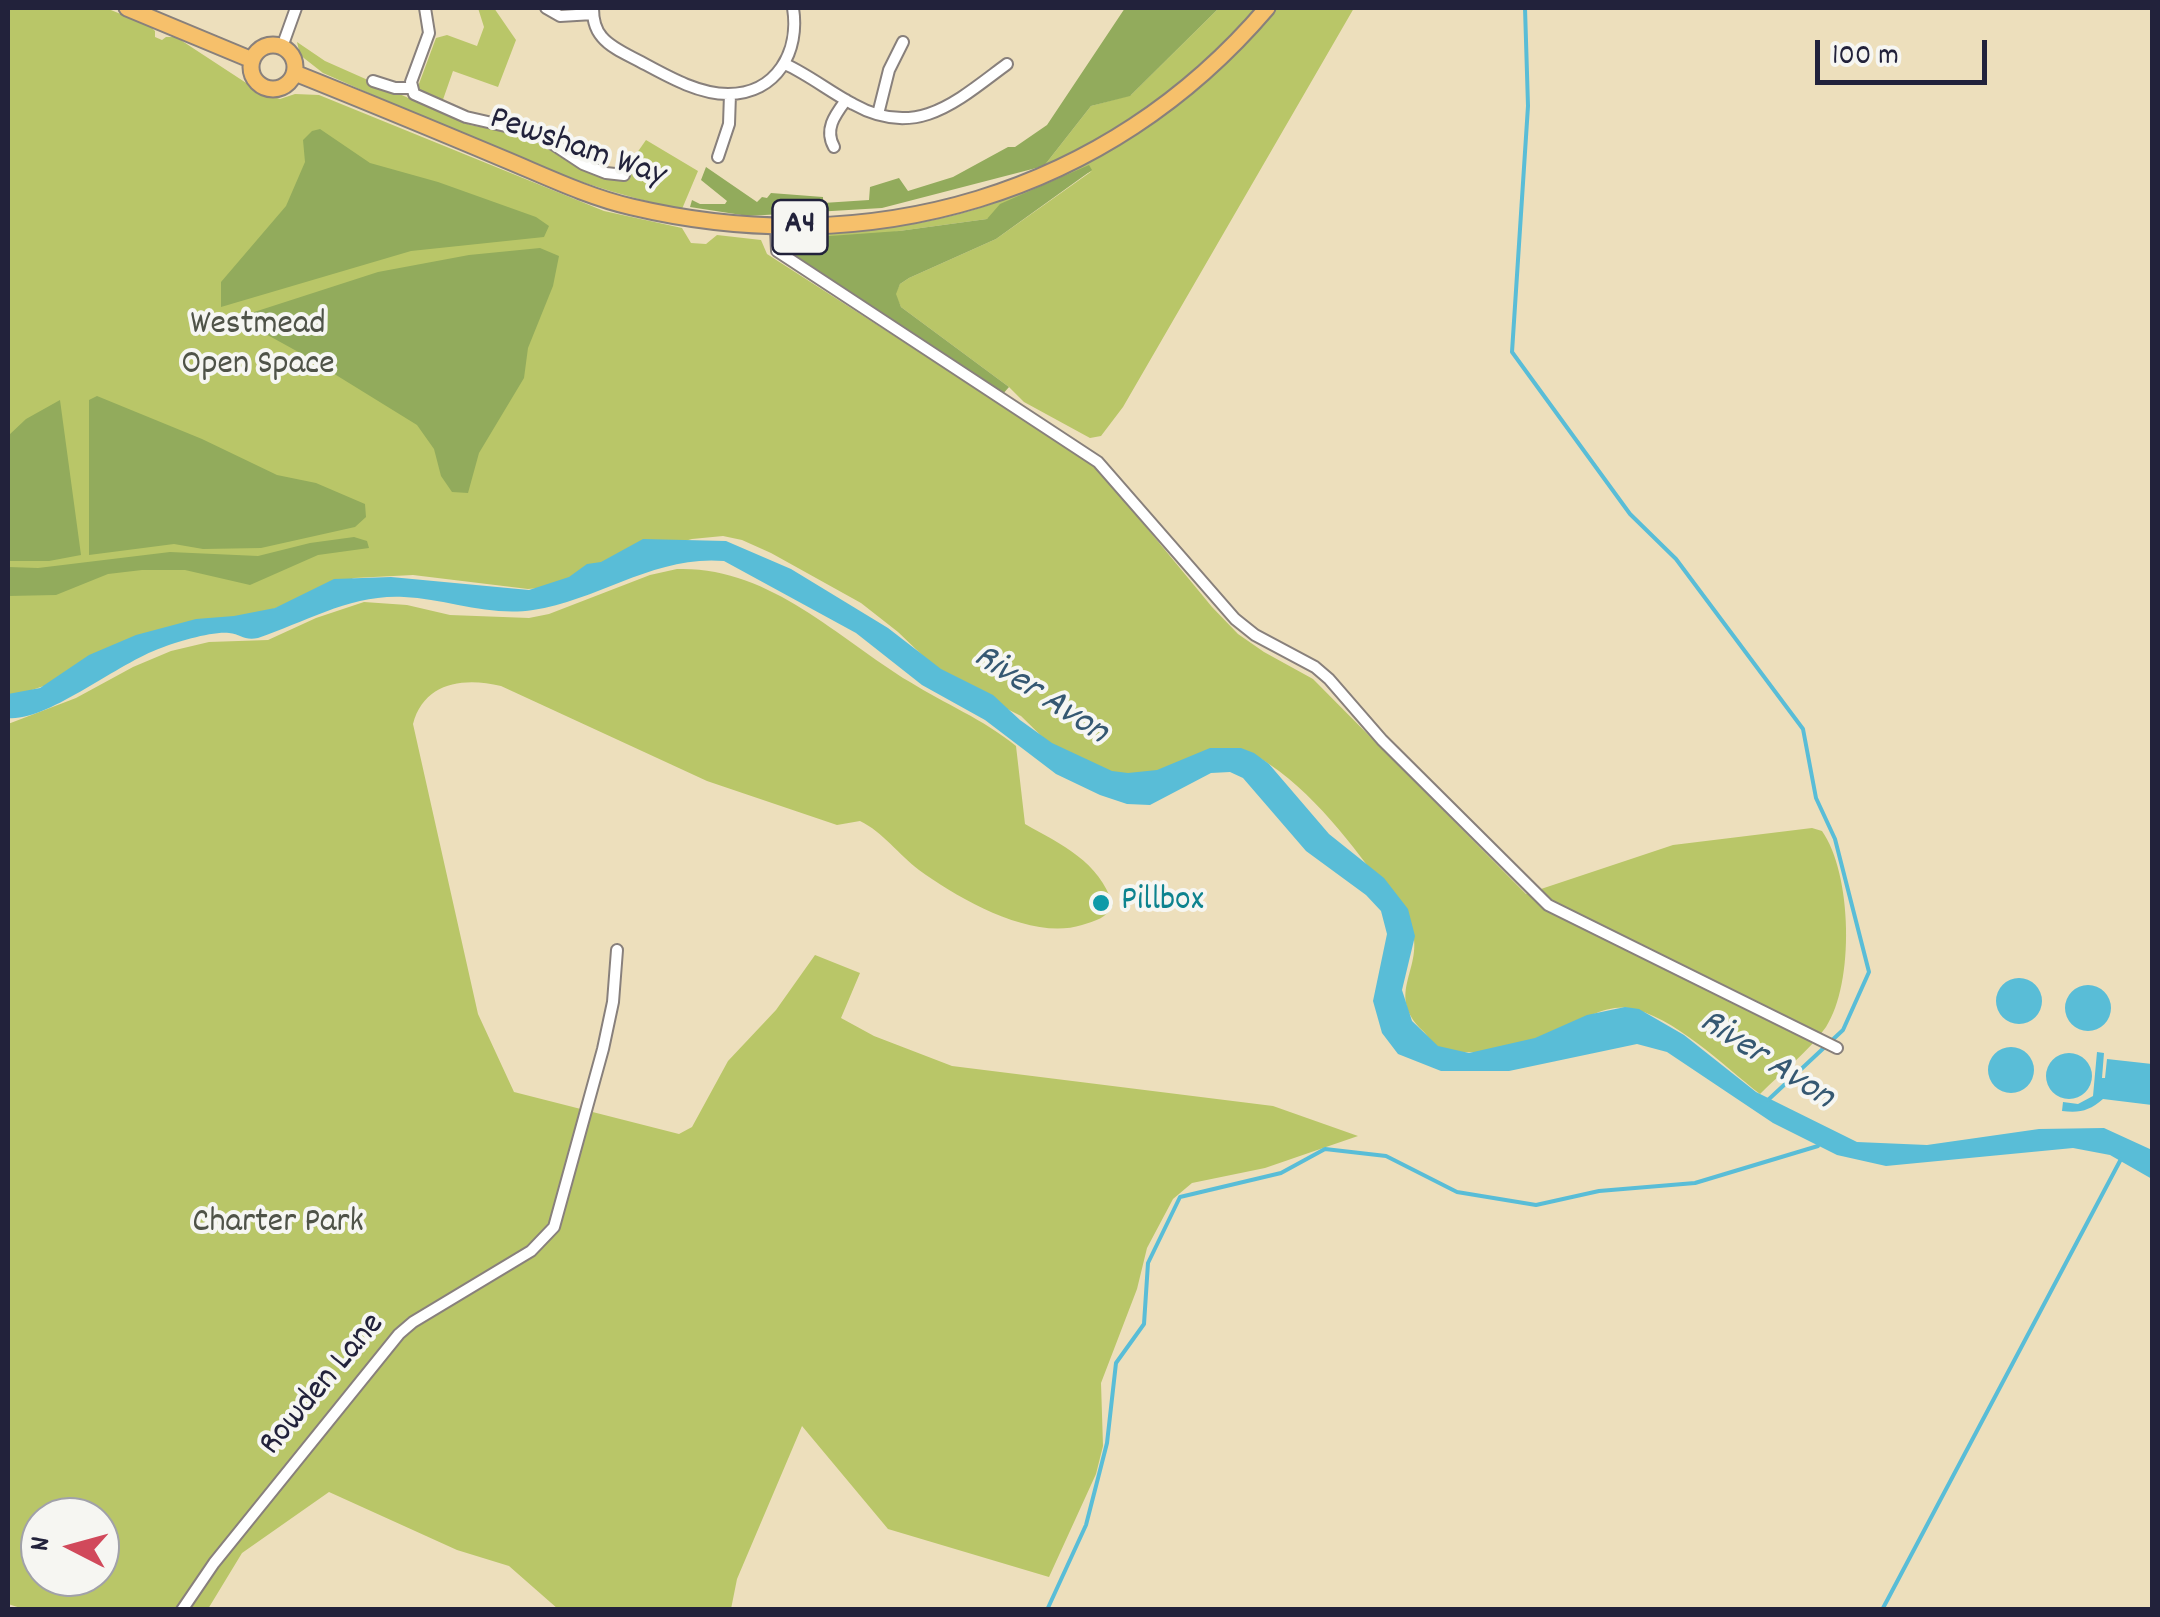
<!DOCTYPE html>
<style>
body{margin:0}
#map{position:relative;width:2160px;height:1617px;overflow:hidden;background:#eddfbc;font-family:Dekko,sans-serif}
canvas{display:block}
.frame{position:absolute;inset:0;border:10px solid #22223b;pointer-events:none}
.north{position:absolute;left:20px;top:1497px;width:100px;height:100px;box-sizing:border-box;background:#f6f6f2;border:2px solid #a1a1a9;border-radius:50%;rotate:276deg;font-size:28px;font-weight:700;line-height:40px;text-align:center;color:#22223b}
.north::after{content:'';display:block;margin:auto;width:35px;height:45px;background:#d1495b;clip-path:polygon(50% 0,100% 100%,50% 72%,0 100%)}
.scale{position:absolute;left:1815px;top:40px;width:172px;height:45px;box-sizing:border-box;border:5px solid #22223b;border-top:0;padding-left:12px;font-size:30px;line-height:35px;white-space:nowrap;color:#22223b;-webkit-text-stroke:8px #f6f6f2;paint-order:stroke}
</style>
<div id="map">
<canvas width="2160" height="1617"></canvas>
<div class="frame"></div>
<div class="north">N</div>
<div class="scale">100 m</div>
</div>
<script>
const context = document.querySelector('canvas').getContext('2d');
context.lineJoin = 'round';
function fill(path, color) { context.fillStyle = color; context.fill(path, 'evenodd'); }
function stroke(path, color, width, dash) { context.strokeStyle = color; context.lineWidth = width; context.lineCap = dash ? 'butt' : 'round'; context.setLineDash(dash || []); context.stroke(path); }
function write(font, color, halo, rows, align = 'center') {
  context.font = font + ' Dekko,sans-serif'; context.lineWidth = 8; context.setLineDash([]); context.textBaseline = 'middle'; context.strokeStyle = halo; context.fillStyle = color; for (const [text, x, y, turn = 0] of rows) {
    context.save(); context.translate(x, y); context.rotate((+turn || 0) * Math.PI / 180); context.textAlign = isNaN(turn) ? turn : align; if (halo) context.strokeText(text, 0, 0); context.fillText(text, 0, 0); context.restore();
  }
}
fill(new Path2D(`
 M8,8H106L150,26L155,31V37L162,40L166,37H176L260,92L280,99L295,94L319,95L604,211L682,228L691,243L706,244L717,235L761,240L767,254L1095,465L1212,607L1238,634L1264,652L1313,679L1526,894L1673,845L1812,828L1822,831C1852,873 1855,983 1826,1027C1809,1051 1781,1073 1760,1094C1725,1067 1673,1015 1628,1008C1607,1005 1583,1019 1564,1028C1535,1042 1470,1062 1439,1047C1433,1044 1428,1036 1423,1031C1383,993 1426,969 1411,926C1407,915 1396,904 1389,895C1353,845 1313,791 1260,758L1112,784L1073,767L1021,716L946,678L898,632L861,603L771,553L742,540L723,536L692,539L651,550L552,587L528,589L413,575L354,578L303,599L8,698Z
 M478,8H494L516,40L498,87L453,71L439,111L470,125L528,136L570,163L618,180L646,140L698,171L682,209C556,184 439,123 323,73L300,55L297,42L325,61L413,100L436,38L447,35L477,46L484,27Z
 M1219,8H1259C1189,78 1135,125 1044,166L1091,106L1131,95Z
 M1276,8H1354L1123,407L1101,436L1090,438L1024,402L1009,387L901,307L895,294L900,284L909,278L996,239L1092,171L987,219L899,231L791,256L787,236C824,233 863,231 901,226C1053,204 1173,115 1276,8Z
 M677,569C769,566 836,637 910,682C945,704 983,719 1016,746L1025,824C1062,845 1099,861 1113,905C1107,918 1095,921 1082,925C1032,941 959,899 919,870C899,855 883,832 860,821L837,825L707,781L501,686C464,677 424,682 413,724L478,1014L514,1092L679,1134L692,1127L728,1061L776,1010L815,955L860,973L841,1018L874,1036L952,1066L1273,1106L1358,1136L1265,1168L1192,1183L1173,1199L1147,1248L1137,1289L1101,1383L1103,1446L1096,1474L1049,1577L888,1529L802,1426L737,1579L731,1609H558L509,1566L457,1550L329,1492L242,1553L208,1609L27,1610L8,1604V724L76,698L133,667L171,651L209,642L268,640L316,618L364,602L407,605L450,615L529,618L549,614L650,575ZM40,1517H100V1577H40Z`), '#b9c668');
fill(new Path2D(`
 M1125,8H1219L1130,96L1091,106L1044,166L882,208L748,216L690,207L692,200L700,204H725L727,201L701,180L706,167L757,202L762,197L767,198L771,193L823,197V203L869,200L870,187L899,178L908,191L953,177L1008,147H1015L1047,125Z
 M320,129L370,163L438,182L536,217L549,226L544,237L411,251L221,307V282L286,206L305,162L303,140L312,131Z
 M1089,165L1092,170L996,239L909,278L900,284L896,294L901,307L1009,387L1002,395L791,256L802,238L899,231L987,219L1000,204Z
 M540,248L559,256L553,286L528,348L524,378L479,453L468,493L452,492L441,476L434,449L417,425L302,354L253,327L248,314L378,272L469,255Z
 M97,396L202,439L277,475L316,483L365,504L366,517L355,527L261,548L203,549L174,544L89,555V400Z
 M60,400L81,555L49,561H8V436L26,419Z
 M354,537L367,541L369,548L318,555L250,585L185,570H142L108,574L56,595L8,596V567L38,568L170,552L258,556L310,543Z`), '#92ab5c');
fill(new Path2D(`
 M643,539L726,541L791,569L888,628L941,669L993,695L1020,720L1052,743L1112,771L1128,773L1157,770L1210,748H1241L1254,753L1269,764L1329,834L1384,878L1408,909L1415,936L1402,990L1412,1021L1438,1046L1469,1053L1535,1038L1587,1015L1625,1007L1639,1009L1684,1035L1756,1092L1857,1142L1927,1145L2039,1129L2104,1128L2152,1150V1179L2110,1155L2073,1148L1886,1166L1837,1155L1773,1123L1667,1052L1637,1044L1509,1071H1441L1398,1054L1382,1033L1373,1001L1387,934L1381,911L1366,895L1306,851L1243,778L1230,772L1211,773L1150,805L1127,804L1100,795L1056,774L985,720L922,685L856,633L724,561C655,555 599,600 533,610C490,617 447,599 404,597C351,594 306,622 258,638C244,641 241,634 229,633C213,631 176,642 161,648C118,663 47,722 8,718V694L40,688L89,655L136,635L196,619L234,616L275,608L334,579L391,577L529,590L569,577L587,564L601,562Z
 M1996 1001a23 23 0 1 1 46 0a23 23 0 1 1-46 0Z
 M2065 1008a23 23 0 1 1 46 0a23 23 0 1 1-46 0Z
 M1988 1070a23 23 0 1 1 46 0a23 23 0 1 1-46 0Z
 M2097,1052L2104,1053L2102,1078H2105L2107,1059L2152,1064V1105L2103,1099C2089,1111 2080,1113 2062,1111L2063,1102L2078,1104L2093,1096Z
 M2046 1076a23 23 0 1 1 46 0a23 23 0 1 1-46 0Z`), '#59bdd7');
stroke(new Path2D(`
 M1525,8L1528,106L1512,352L1630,514L1676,559L1803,729L1816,798L1835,839L1869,972L1843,1030L1768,1100
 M1047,1610L1086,1525L1107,1443L1116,1363L1144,1324L1148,1263L1180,1197L1281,1173L1325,1149L1386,1156L1457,1192L1536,1205L1599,1191L1695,1183L1818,1146
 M1882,1610L2121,1159`), '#59bdd7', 4);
const minor = new Path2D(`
 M425,8L429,33L411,82L414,94L466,117L536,133L583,164L606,173L624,175L628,159
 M546,8L560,16L593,14
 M593,8C593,18 594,28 602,37C611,48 628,55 641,62C667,76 698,94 728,94C777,94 800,51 793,8
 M282,47L296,8
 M785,64C809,75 830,92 853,104C917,140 957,101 1007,64
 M373,81L395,88H410
 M878,114L889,70L903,42
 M834,147C824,129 835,115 846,100
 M718,157L729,124L730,94
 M776,229L777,251L1098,462L1235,619L1255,635L1315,667L1329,679L1382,740L1548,905L1837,1048
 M182,1610L214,1563L399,1334L413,1322L531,1251L554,1227L603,1049L613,1002L617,950`);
const primary = new Path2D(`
 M127,8L252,60
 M251 67a22 22 0 1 1 44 0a22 22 0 1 1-44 0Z
 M295,73C365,101 435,130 504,159C545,176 588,197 632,207C869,263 1107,196 1267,8`);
stroke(minor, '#88807c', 14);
stroke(primary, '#88807c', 19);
stroke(minor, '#fff', 10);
stroke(primary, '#f6c06b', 15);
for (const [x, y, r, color] of [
 [1101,903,10,"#0f9aa8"]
]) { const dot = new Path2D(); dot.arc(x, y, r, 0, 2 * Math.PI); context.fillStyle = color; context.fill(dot); stroke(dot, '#f6f6f2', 4); }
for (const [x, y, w] of [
 [800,227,55]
]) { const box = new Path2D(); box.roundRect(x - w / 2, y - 27, w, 54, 8); context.fillStyle = '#f6f6f2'; context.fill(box); stroke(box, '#22223b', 2.5); }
write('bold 32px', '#22223b', null, [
 ["A4",800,227]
]);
write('35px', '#22223b', '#f6f6f2', [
 ["Pewsham Way",577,150,19],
 ["Rowden Lane",324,1386,-50]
]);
write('35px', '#4f5348', '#f6f6f2', [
 ["Westmead",258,327],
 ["Open Space",258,367],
 ["Charter Park",278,1225]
]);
write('35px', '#0d838f', '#f6f6f2', [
 ["Pillbox",1121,903]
], 'left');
write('italic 38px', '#355872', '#f6f6f2', [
 ["River Avon",1039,697,33],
 ["River Avon",1765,1062,33]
]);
</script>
